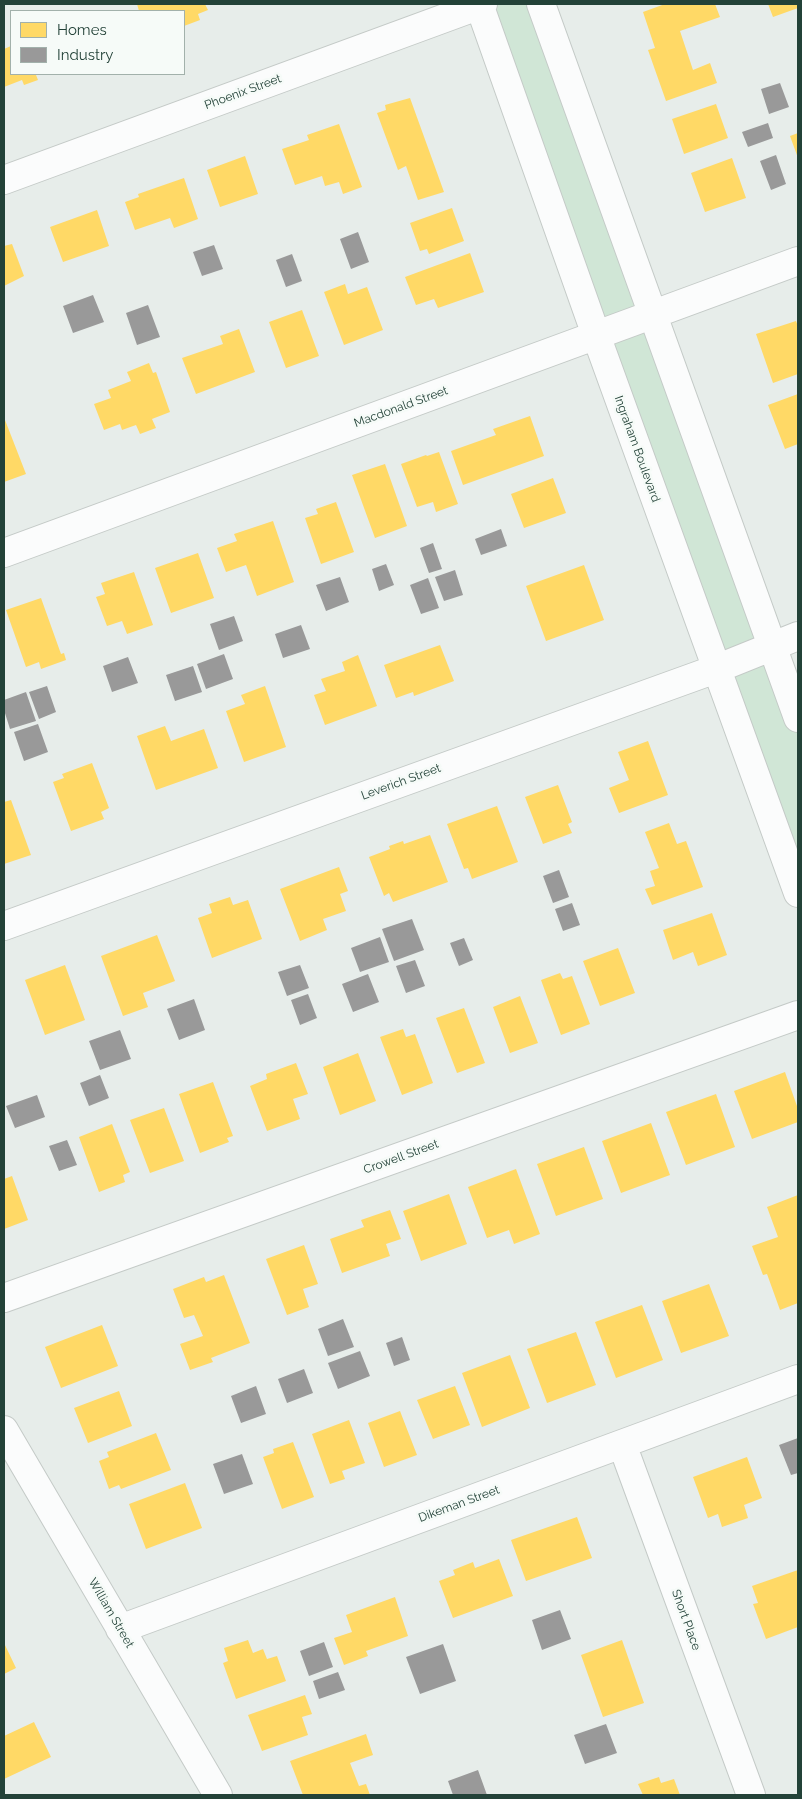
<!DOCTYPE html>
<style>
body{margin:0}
#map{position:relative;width:802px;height:1799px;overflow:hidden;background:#e7edea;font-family:Raleway,sans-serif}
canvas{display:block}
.frame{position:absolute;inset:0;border:5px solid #234238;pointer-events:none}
.legend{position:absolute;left:10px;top:10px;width:175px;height:65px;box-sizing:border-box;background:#f6fbf8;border:1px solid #a2b1ab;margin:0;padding:6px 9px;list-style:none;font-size:15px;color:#234238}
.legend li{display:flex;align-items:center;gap:10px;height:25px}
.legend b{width:25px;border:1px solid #a2b1ab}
</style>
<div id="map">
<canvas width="802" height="1799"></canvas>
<div class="frame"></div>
<ul class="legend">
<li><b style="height:14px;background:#ffd966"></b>Homes</li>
<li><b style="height:14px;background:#999"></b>Industry</li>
</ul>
</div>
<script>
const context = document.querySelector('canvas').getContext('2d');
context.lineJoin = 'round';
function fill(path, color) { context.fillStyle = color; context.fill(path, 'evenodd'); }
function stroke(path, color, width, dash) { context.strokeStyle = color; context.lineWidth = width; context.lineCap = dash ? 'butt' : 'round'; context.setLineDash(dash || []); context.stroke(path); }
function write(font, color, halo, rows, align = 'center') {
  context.font = font + ' Raleway,sans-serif'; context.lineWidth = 5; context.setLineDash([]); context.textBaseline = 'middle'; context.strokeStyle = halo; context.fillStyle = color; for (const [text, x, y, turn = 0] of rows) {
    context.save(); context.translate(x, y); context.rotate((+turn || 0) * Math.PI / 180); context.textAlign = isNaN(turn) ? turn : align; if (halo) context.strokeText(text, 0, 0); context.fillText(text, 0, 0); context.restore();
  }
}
fill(new Path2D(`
 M479,4H541L798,718V893Z`), '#d0e6d6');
fill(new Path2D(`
 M137,4H205L208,10L198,14L200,20L184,26V11H139Z
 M665,4H715L720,17L680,31L693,70L710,63L717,83L666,101L648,50L655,48L643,12Z
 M768,4H798V8L773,17Z
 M11,46V74H39L36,75L38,80L24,85L22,80L4,87V49Z
 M410,98L444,192L418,200L406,166L398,170L377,113L386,110L385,105Z
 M716,104L728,138L684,154L672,119Z
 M339,124L362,187L343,194L339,182L325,186L322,176L295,185L282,149L309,140L307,135Z
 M798,133V158L790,136Z
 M245,156L258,194L220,207L207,170Z
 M732,158L746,198L705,212L691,173Z
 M184,178L198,219L174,228L170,218L135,230L125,202L139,197L138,194Z
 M452,208L464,241L429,254L427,249L420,251L410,223Z
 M97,210L109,246L63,262L50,227Z
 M12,244L24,276L4,286V246Z
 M470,253L484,292L438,308L434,299L416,305L405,277Z
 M345,284L348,294L367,287L383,330L344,345L324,292Z
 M302,310L319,356L286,368L269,322Z
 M796,321L798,326V374L773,383L756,334Z
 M239,329L255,372L196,394L182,358L223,344L220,336Z
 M149,363L153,373L156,372L170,412L152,419L156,428L140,434L136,425L122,430L120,424L104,430L94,404L111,398L108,390L131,381L127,372Z
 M798,394V444L785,449L768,405Z
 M530,416L544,456L463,485L451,451L496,435L493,429Z
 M5,420L26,474L4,482V421Z
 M439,452L458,504L436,512L433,502L417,507L401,464L426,455L427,456Z
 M385,464L407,526L375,538L352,475Z
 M553,478L566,513L524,528L511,494Z
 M336,502L354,552L321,564L305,518L318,514L316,509Z
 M273,521L294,582L257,596L246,565L226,572L217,548L237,541L234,534Z
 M198,553L214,598L171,613L155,568Z
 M584,565L604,620L546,641L526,586Z
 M134,572L153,625L127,634L122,621L107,626L96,597L105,594L101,583Z
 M41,598L61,654L64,653L66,660L41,669L39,662L26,667L6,610Z
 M440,645L454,681L414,696L413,692L396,698L384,665Z
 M358,655L377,706L325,725L314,695L326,691L321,679L345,671L342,662Z
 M265,686L286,747L244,762L226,711L245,704L241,695Z
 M165,726L171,741L204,729L218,768L156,790L137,736Z
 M648,741L668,795L619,813L609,788L629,780L618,752Z
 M92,763L109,808L101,812L104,819L71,831L53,782L64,778L62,774Z
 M558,785L572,822L568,824L572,833L543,844L525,797Z
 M11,800L31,855L4,864V802Z
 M497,806L518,862L472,879L468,868L464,869L447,824Z
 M669,823L677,844L686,841L703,887L652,905L645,889L655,886L650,871L659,868L645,832Z
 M430,835L448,882L393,902L389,893L384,896L369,857L390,849L389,846L403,841L404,844Z
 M339,867L348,891L340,894L346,911L323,919L327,930L300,941L280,889Z
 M230,897L233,905L248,900L262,939L212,958L198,918L212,913L209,904Z
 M712,913L727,955L698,966L693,952L673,960L663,930Z
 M157,935L175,981L143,993L148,1007L123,1016L101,956Z
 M618,948L635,993L600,1006L583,961Z
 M65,965L85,1020L45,1035L25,980Z
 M560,973L563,979L572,976L590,1024L561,1035L541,980Z
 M520,996L538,1043L510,1053L493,1007Z
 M464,1008L485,1063L457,1073L436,1018Z
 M403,1029L406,1037L415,1034L433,1083L402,1095L380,1037Z
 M358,1053L376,1101L340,1115L323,1067Z
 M296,1063L308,1094L293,1099L300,1119L267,1131L250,1086L267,1079L266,1074Z
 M785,1072L798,1109V1122L752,1139L734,1091Z
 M213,1082L233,1136L227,1138L229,1142L200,1153L179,1094Z
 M716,1094L735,1147L686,1165L666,1112Z
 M164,1108L184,1161L150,1173L130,1120Z
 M651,1123L670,1175L621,1193L602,1141Z
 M112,1124L130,1172L123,1175L125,1182L99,1192L79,1137Z
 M584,1147L603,1199L556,1216L537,1164Z
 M516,1169L540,1234L514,1244L509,1230L487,1238L468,1187Z
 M12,1176L28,1220L4,1229V1179Z
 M449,1194L467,1244L421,1261L403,1211Z
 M798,1195V1303L780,1310L767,1274L763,1275L752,1246L778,1237L767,1207Z
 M390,1210L401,1239L386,1244L390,1256L342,1273L330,1239L364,1227L361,1220Z
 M304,1245L318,1284L303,1289L309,1307L287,1315L266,1259Z
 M224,1275L250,1343L211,1358L213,1362L190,1370L180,1344L203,1336L194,1315L184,1318L173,1289L204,1277L206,1282Z
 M709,1284L729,1336L681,1353L662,1301Z
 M642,1305L663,1360L616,1378L595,1322Z
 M102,1325L118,1366L61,1388L45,1347Z
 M576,1332L596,1385L547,1403L527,1349Z
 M510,1355L530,1408L482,1427L462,1373Z
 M455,1386L470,1425L433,1439L417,1400Z
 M119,1391L132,1426L88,1443L74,1408Z
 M400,1411L417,1455L384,1467L368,1423Z
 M349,1420L365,1463L342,1471L345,1479L330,1484L312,1434Z
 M156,1433L171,1470L121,1489L119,1485L109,1489L99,1461L109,1457L107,1452Z
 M293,1442L314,1497L282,1509L263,1457L274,1453L273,1449Z
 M747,1457L762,1498L744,1505L748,1518L722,1527L718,1514L708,1518L693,1477Z
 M185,1483L202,1528L146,1549L129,1504Z
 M577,1517L592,1558L526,1581L511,1540Z
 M499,1559L513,1596L453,1618L439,1581L455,1575L453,1570L473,1562L475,1568Z
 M798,1570V1627L766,1639L753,1604L758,1603L752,1586Z
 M395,1597L408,1636L366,1651L368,1656L344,1665L334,1638L352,1632L346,1615Z
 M248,1640L253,1653L263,1649L267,1659L277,1656L286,1681L236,1699L223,1663L228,1661L224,1648Z
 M622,1640L644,1703L603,1717L581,1655Z
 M4,1643L16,1668L4,1674Z
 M305,1695L312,1714L302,1717L308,1735L262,1751L248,1715Z
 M34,1722L51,1757L4,1779V1736Z
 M366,1734L373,1755L350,1763L359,1786L366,1784L370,1795H303L290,1761Z
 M659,1777L661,1783L674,1779L680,1795H643L638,1784Z`), '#ffd966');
fill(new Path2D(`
 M780,83L789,107L769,114L761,89Z
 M768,123L773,138L748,147L742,132Z
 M776,155L786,184L771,190L760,161Z
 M358,232L369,262L351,269L340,239Z
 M214,245L223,269L202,276L193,252Z
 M292,254L302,281L286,287L276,260Z
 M93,295L104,322L73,333L63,306Z
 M148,305L160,337L137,345L126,313Z
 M501,529L507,546L481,555L475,539Z
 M433,543L442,569L429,573L420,548Z
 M386,564L394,585L379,591L372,569Z
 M455,570L463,595L444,601L435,577Z
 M340,577L349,602L326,611L316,585Z
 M428,578L439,608L421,614L410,585Z
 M234,616L243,641L219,650L210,624Z
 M301,625L310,649L283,658L275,634Z
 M224,654L233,679L206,689L197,664Z
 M128,657L138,683L112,692L103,666Z
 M193,666L202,692L175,701L166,675Z
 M47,686L56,712L39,719L29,692Z
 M26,692L36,721L10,729L4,710V700Z
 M38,724L48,752L24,761L14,732Z
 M559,870L569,897L553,903L543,876Z
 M572,903L580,925L563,931L555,909Z
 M412,919L424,950L394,961L382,929Z
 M380,937L389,962L360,972L351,948Z
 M464,938L473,960L459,966L450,943Z
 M415,960L425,986L406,993L396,966Z
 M300,965L309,988L287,996L278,972Z
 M368,974L379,1002L353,1012L342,984Z
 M308,994L317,1018L300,1025L291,1000Z
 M194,999L205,1030L179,1040L167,1009Z
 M120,1030L131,1059L100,1070L89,1041Z
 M100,1075L109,1098L89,1106L80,1083Z
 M37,1095L45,1117L15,1128L6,1106Z
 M67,1140L77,1165L59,1171L49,1146Z
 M343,1319L354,1347L328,1356L318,1329Z
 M402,1337L410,1360L394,1366L386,1343Z
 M360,1351L370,1376L338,1389L328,1363Z
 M304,1369L313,1393L287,1403L278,1379Z
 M256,1386L266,1414L241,1423L231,1396Z
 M798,1438V1473L791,1475L779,1445Z
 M242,1454L253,1484L224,1494L213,1464Z
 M560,1610L571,1639L542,1650L532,1620Z
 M324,1642L333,1667L309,1676L300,1651Z
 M443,1644L456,1681L420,1694L406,1657Z
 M338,1672L345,1690L319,1699L313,1681Z
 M606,1724L617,1753L585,1764L574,1735Z
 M478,1770L487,1795H453L448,1781Z`), '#999');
const minor = new Path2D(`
 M479,4L596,335L798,893
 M541,4L798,718
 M4,180L483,4
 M4,553L798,261
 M4,926L716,669L798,636
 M4,1298L798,1015
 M4,1430L218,1795
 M622,1444L751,1795
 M120,1629L798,1379`);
stroke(minor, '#c4cac7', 30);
stroke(minor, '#fbfcfc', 28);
write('12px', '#234238', '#f6fbf8', [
 ["Phoenix Street",243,92,-20],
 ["Macdonald Street",401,407,-20],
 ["Ingraham Boulevard",637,449,70],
 ["Leverich Street",401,782,-20],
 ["Crowell Street",401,1157,-20],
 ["Dikeman Street",459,1504,-20],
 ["William Street",111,1613,60],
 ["Short Place",686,1620,70]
]);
</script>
